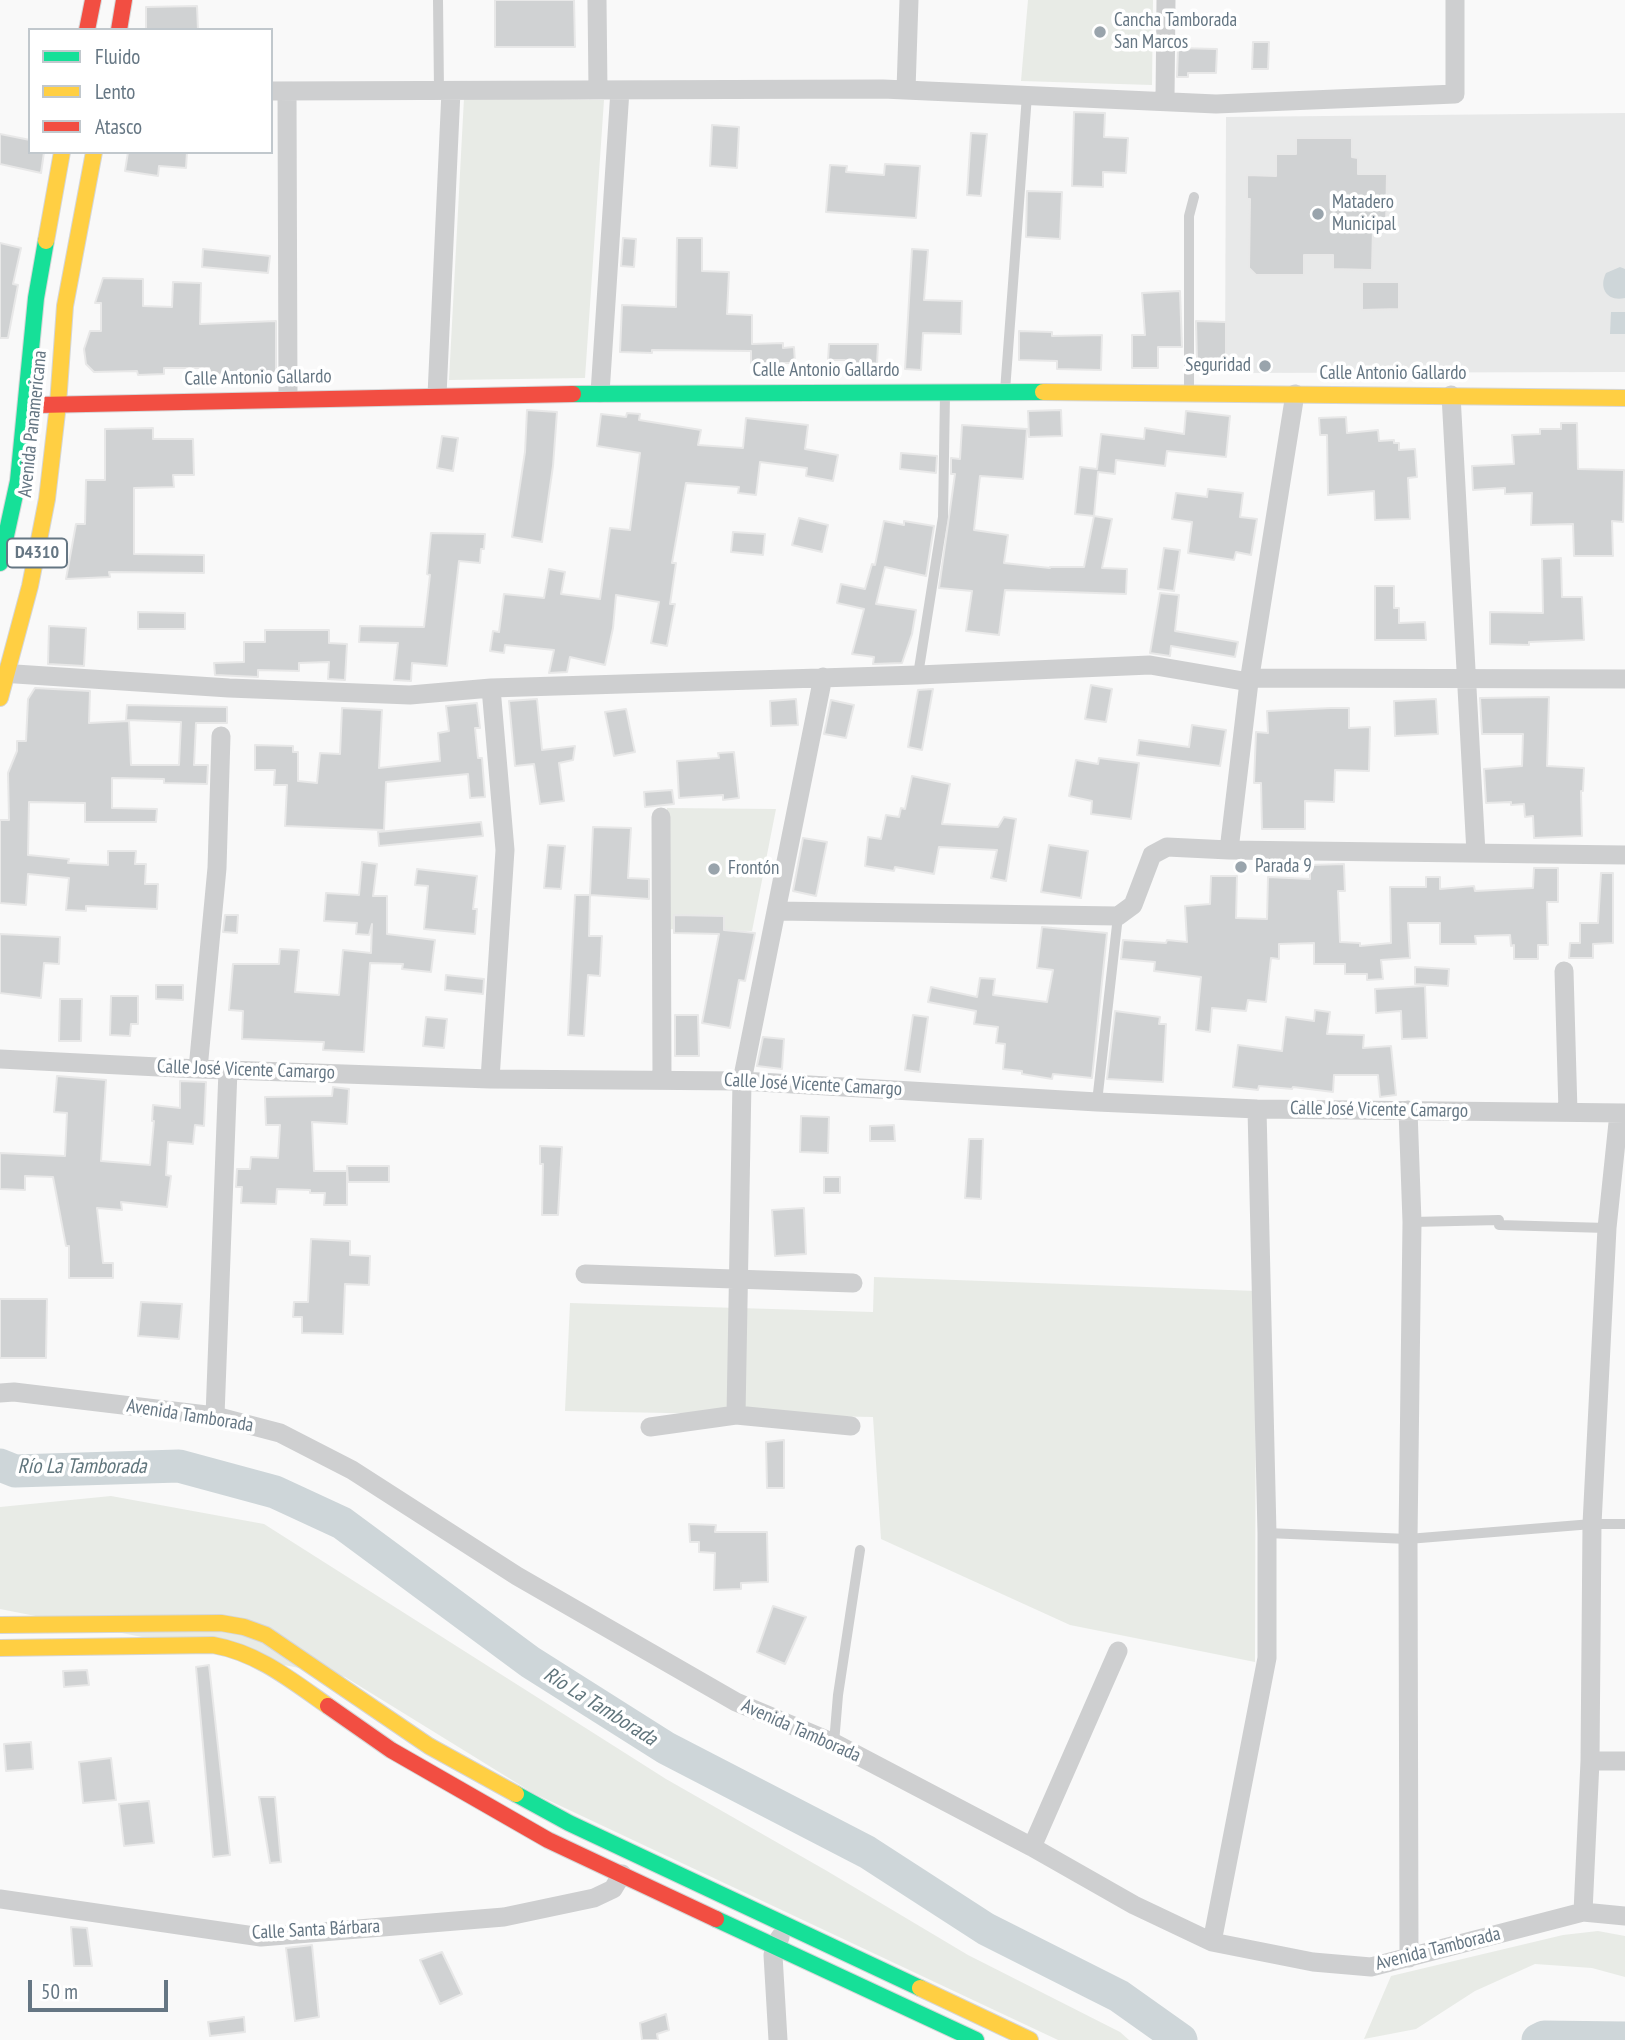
<!DOCTYPE html>
<meta charset="utf-8">
<style>
body{margin:0}
#map{position:relative;width:1625px;height:2040px;overflow:hidden;background:#f9f9f9;font-family:"PT Sans Narrow",sans-serif}
canvas{display:block}
.legend{position:absolute;left:28px;top:28px;width:245px;height:126px;box-sizing:border-box;background:#fff;border:2px solid #c1c8cd;margin:0;padding:9px 12px;list-style:none;font-size:21px;color:#657683}
.legend li{display:flex;align-items:center;gap:14px;height:35px}
.legend b{width:35px;border:2px solid #c1c8cd}
.scale{position:absolute;left:28px;top:1980px;width:140px;height:32px;box-sizing:border-box;border:4px solid #657683;border-top:0;padding-left:9px;font-size:21px;line-height:24px;white-space:nowrap;color:#657683;-webkit-text-stroke:5px #fff;paint-order:stroke}
</style>
<div id="map">
<canvas width="1625" height="2040"></canvas>
<ul class="legend">
<li><b style="height:9px;background:#16e098"></b>Fluido</li>
<li><b style="height:9px;background:#ffcf43"></b>Lento</li>
<li><b style="height:9px;background:#f24e42"></b>Atasco</li>
</ul>
<div class="scale">50 m</div>
</div>
<script>
const context = document.querySelector('canvas').getContext('2d');
context.lineJoin = 'round';
function fill(path, color) { context.fillStyle = color; context.fill(path, 'evenodd'); }
function stroke(path, color, width, dash) { context.strokeStyle = color; context.lineWidth = width; context.lineCap = dash ? 'butt' : 'round'; context.setLineDash(dash || []); context.stroke(path); }
function write(font, color, halo, rows, align = 'center') {
  context.font = font + ' "PT Sans Narrow",sans-serif'; context.lineWidth = 7; context.setLineDash([]); context.textBaseline = 'middle'; context.strokeStyle = halo; context.fillStyle = color; for (const [text, x, y, turn = 0] of rows) {
    context.save(); context.translate(x, y); context.rotate((+turn || 0) * Math.PI / 180); context.textAlign = isNaN(turn) ? turn : align; if (halo) context.strokeText(text, 0, 0); context.fillText(text, 0, 0); context.restore();
  }
}
fill(new Path2D(`
 M1625,113V372L1225,373L1226,117Z`), '#e8e9e9');
fill(new Path2D(`
 M1028,0H1153L1152,85L1021,81Z
 M464,98L604,100L585,378L449,380Z
 M667,808L776,809L752,931L663,929Z
 M874,1277L1256,1291L1255,1662L1070,1625L881,1539L873,1417L565,1411L570,1303L873,1312Z
 M111,1496L264,1524L666,1779L827,1871L968,1955L1120,2032L1129,2040H1058L533,1793L345,1677L0,1609V1507Z
 M1598,1931L1625,1936V1977L1592,1968L1535,1964L1475,1991L1416,2029L1364,2039L1391,1976L1563,1935Z`), '#e8ebe6');
fill(new Path2D(`
 M1620,267L1625,269V298C1608,302 1598,289 1606,273Z
 M1611,312H1625V334H1610Z`), '#ced6d9');
stroke(new Path2D(`
 M0,1465L15,1471L179,1466L275,1492L342,1523L530,1662L666,1748L867,1852L986,1929L1119,1996L1181,2040
 M1538,2040L1544,2037L1625,2038`), '#ced6d9', 33);
const building = new Path2D(`
 M495,0H574L575,47H495Z
 M197,6L198,30H146V7Z
 M1253,42H1269L1268,69H1252Z
 M1178,48L1217,49L1216,73H1188V77H1177Z
 M1074,112L1105,113L1104,137L1128,138L1126,173L1103,172V187L1072,186Z
 M712,125L739,127L737,168L710,166Z
 M971,133L987,134L981,196L967,195Z
 M0,134L30,140V152H44L41,173L0,164Z
 M1296,138H1352V157L1358,158V174H1387L1386,229H1373L1372,270L1333,269V255H1304V275H1256L1249,268L1250,199H1247V175L1276,176V154H1296Z
 M128,152H187L186,168L159,166L158,176L125,171Z
 M885,164L920,166L916,218L826,212L830,165L847,166L846,172L884,175Z
 M1027,191L1062,192L1060,239L1026,237Z
 M623,238L636,239L634,267L621,266Z
 M677,238H702V271L729,272L727,314L752,315V344L783,343V348L794,347L795,363H751V351L652,350V353L620,352L622,305L676,307Z
 M0,243L21,248L13,284L18,285L8,338H0Z
 M203,249L270,256L268,273L202,267Z
 M912,249L928,250L924,300L962,301L961,334L923,333L921,370L905,369Z
 M103,278L143,279V306L172,307L173,282L201,283L200,324L276,321V373L209,375V368H164V374L138,375L137,371L94,372L86,364L84,349L90,331H101V303H95Z
 M1362,282H1399V309L1362,310Z
 M1180,291L1182,347H1158V368H1132V335H1145L1142,293Z
 M1196,321L1226,322V363L1197,362Z
 M1019,331L1052,332V336L1102,335L1101,370L1057,369V361L1019,360Z
 M829,344H878L877,364L845,363V360H828Z
 M527,410L557,412L553,466L542,542L512,537L525,452Z
 M1061,410L1062,436L1029,437L1028,411Z
 M1186,411L1230,416L1226,457L1167,451L1165,466L1116,460L1115,474L1098,472L1094,516L1075,514L1080,467L1097,469L1101,434L1144,439L1145,428L1184,434Z
 M627,413L640,414L639,420L701,430L698,445L743,448L746,418L808,425L805,449L838,455L833,481L806,476L807,468L760,462L756,495L738,493L739,487L686,483L672,563H676L670,604H675L667,646L651,643L659,602L616,595L613,628L605,665L570,657L567,672L549,673L554,650L505,645L504,653L490,651L493,631L499,632L504,594L544,598L549,569L565,572L561,594L600,599L610,528L630,530L640,453L597,446L601,414L626,417Z
 M1346,417L1347,433L1378,430L1379,441L1394,440V443H1399V450L1415,449L1417,477L1408,478L1410,519L1375,520L1374,491L1328,495L1327,435H1320L1319,418Z
 M1561,423H1577L1578,469L1624,470L1623,522L1612,521L1613,556H1574L1573,524L1531,525L1532,493L1505,494V488L1473,490L1472,466L1514,464L1512,435L1540,434V429H1561Z
 M962,425L1027,429L1023,479L980,476L974,530L1008,535L1004,563L1050,568V567H1084L1094,516L1112,519L1102,568L1127,569L1126,594L1005,590L999,635L966,631L972,591L939,588L955,474H951V458L960,459Z
 M153,428V439H193L194,475H173L174,487L134,488V554L204,555V573L109,572L110,577L66,579L76,524H85L86,480H105V429Z
 M442,436L458,438L453,471L437,468Z
 M901,453L937,456L936,473L900,469Z
 M1208,489L1243,493L1240,517L1257,519L1251,555L1236,552L1234,560L1188,553L1192,522L1172,519L1176,493L1207,497Z
 M799,518L828,525L822,552L792,545Z
 M884,521L904,525V521L934,526L926,576L885,567L876,604L916,610L912,634L902,663L873,664L874,657L852,654L864,609L837,603L841,584L865,589L872,564L875,565Z
 M733,532L765,534L763,555L731,552Z
 M431,533L485,534L484,549H481L480,563L459,561L447,666L412,663L411,681L394,680L398,643L359,642L360,626L424,627L430,575L427,574Z
 M1164,548L1180,550L1174,591L1158,589Z
 M1561,558L1562,597H1582L1584,640L1529,642V645L1490,644V612L1543,613L1542,559Z
 M1375,586H1394V608H1399V623L1425,622L1426,640H1375Z
 M1160,593L1179,595L1175,631L1238,642L1235,657L1171,646L1170,656L1150,653Z
 M138,612L185,613V629H138Z
 M49,626L86,628L84,666L48,664Z
 M265,630H329V643L347,644L345,680L328,679L329,662L299,663V671L258,670V677L215,675L214,663L244,662V642H265Z
 M1091,685L1112,689L1106,722L1085,719Z
 M35,688L90,691L89,723L129,721L131,765H179L181,722L126,720L127,705L227,707V723H196L194,765H208L207,784L164,783V779L112,778V808L157,809L156,822H85V803L29,802L28,855L69,859L68,863L108,865V851H136L135,864H146L145,884H158L157,909L86,906V911L66,910L69,878L28,874L26,905L0,903V820H9L8,773L17,751V741H26L28,699Z
 M933,689L922,750L908,747L918,690Z
 M1549,697L1547,766L1584,768L1583,791H1581L1582,836L1534,838L1533,816L1525,817L1524,804L1511,805V802L1486,803L1484,769L1522,766L1523,734H1482L1480,698Z
 M537,699L542,750L575,746L573,760L559,763L564,801L540,804L534,764L515,766L509,701Z
 M796,699L798,725L771,726L770,701Z
 M1436,699L1438,734L1395,736L1394,701Z
 M831,700L854,705L846,738L824,734Z
 M477,703L480,728H475L478,758H482L485,797L470,798L468,774L386,782L384,830L285,826L287,785H274L275,770H255V745L293,746V752H298V781L317,783L320,753L340,754L342,708L382,710L379,768L440,761L438,733L449,731L446,706Z
 M1331,708H1349V728L1370,727L1369,771L1335,770L1334,802L1305,801V829H1262L1261,783H1254L1256,732L1268,733L1267,711Z
 M626,709L635,752L614,756L605,712Z
 M1192,725L1226,730L1220,766L1137,755L1139,740L1189,747Z
 M734,752L739,798L723,800V795L679,798L677,761L719,758L718,753Z
 M1099,758L1139,763L1131,819L1091,814L1092,801L1069,796L1076,760L1098,764Z
 M912,776L950,784L942,824L998,827L1004,817L1016,819L1006,881L991,878L997,850L939,847L934,874L895,867L894,871L865,866L868,837L881,839L886,815L899,817L901,808L905,809Z
 M672,790L674,804L645,807L644,792Z
 M481,822L483,836L379,846L378,832Z
 M593,827L631,828L628,878L649,879V899L590,895Z
 M803,838L827,842L816,896L793,891Z
 M548,845L565,846L561,889L544,888Z
 M1049,845L1088,851L1081,898L1041,892Z
 M362,862L377,864L373,896H387V934L435,940L431,972L402,969L403,964L370,963L364,1052L323,1050L324,1042L242,1039L243,1011L229,1010L233,964H279L280,949L299,950L295,992L339,995L343,950L371,953L372,924L369,935L356,934L357,923L324,921L326,893L359,895Z
 M1344,864L1345,891H1338L1340,942L1360,943V946L1391,943L1390,887H1426V877H1440V889L1474,886L1475,891L1533,888L1534,868H1558V902H1547L1548,945H1538V959H1514V945L1511,946L1510,935L1475,936L1476,944H1440V923H1408L1410,958L1381,960L1383,979L1367,980V974H1345V964H1314V943L1279,944V959L1271,958L1266,1002L1248,1000L1246,1011L1212,1008L1210,1032L1196,1030L1201,977L1154,971L1155,962L1121,959L1123,940L1166,943L1167,940L1187,942L1185,906L1210,904L1211,876H1237L1236,918L1267,919L1268,877L1310,879V865Z
 M417,869L477,876L473,909H477L475,934L424,929L428,886L415,885Z
 M1601,873H1613V943L1593,944V958H1569L1570,943H1580V923H1598Z
 M575,895H590L589,936H602L600,976L588,975L584,1036L568,1035Z
 M225,915H238L237,933L223,932Z
 M674,915L724,916V930L755,933L745,981L739,980L730,1028L702,1023L719,934L674,933Z
 M1042,927L1107,933L1092,1078L1053,1074L1052,1079L1022,1074V1071L1003,1069L1005,1044L996,1043L998,1027L974,1024L976,1011L928,1002L931,987L977,997L980,978L995,979L993,995L1047,1002L1053,970L1037,968Z
 M0,934L60,937L59,964L44,963L41,998L0,993Z
 M1415,967L1449,969L1448,986L1415,984Z
 M446,975L484,979L483,994L445,990Z
 M156,985H183V1000L156,999Z
 M1425,986L1427,1038L1402,1039L1401,1011L1376,1013L1375,989Z
 M111,996H138V1024H131L130,1036L110,1035Z
 M60,999H82L81,1041H59Z
 M1315,1010L1330,1012L1327,1034L1364,1035L1363,1048L1391,1046L1396,1095L1380,1097L1378,1075H1334L1333,1092L1293,1087L1292,1089L1259,1086L1258,1090L1233,1087L1238,1045L1282,1051L1286,1017L1314,1021Z
 M1115,1011L1160,1017L1159,1024H1166L1163,1082L1107,1079Z
 M675,1015H698L699,1056H675Z
 M913,1015L928,1017L920,1072L905,1070Z
 M426,1017L447,1019L444,1048L423,1046Z
 M763,1037L784,1039L782,1069L757,1066Z
 M57,1076L106,1080L101,1161L150,1165L154,1121H152L153,1105L180,1108V1081L206,1082L204,1126L195,1125L193,1144L168,1142L166,1175L171,1176L167,1207L121,1202L122,1210L97,1208L103,1263H113V1278H69V1246H66L53,1177L25,1176V1190L0,1189V1153L65,1156L67,1113L54,1112Z
 M333,1087L349,1089L347,1124L312,1122L314,1171H347V1205H324L325,1193H310V1190L277,1189L276,1204L241,1203L242,1187H236L237,1169H250L251,1157L278,1158L280,1125H266L265,1097L332,1096Z
 M801,1116L829,1117L828,1153L800,1152Z
 M894,1125L895,1141H870V1126Z
 M969,1139H983L981,1199L965,1198Z
 M540,1146L562,1147L558,1215H542L543,1164H540Z
 M347,1166H389V1182H348Z
 M824,1177H840V1193H824Z
 M804,1208L806,1254L775,1256L772,1210Z
 M311,1239L350,1241V1255L370,1256L369,1285L345,1284L343,1334L302,1333V1317H293L294,1302H308Z
 M0,1299H47L46,1358H0Z
 M141,1302L182,1304L179,1339L138,1336Z
 M784,1440V1488H767L766,1442Z
 M689,1524L716,1525L715,1532H767L768,1582L741,1583V1589L714,1590L715,1553L699,1552V1542H690Z
 M773,1606L806,1617L785,1664L757,1652Z
 M209,1665L230,1855L213,1857L196,1667Z
 M87,1670L89,1685L64,1687L63,1671Z
 M31,1742L33,1769L6,1771L4,1744Z
 M111,1758L116,1800L83,1803L79,1762Z
 M259,1797H275L281,1862L270,1863Z
 M149,1801L154,1843L124,1846L119,1804Z
 M71,1927L87,1928L92,1966H74Z
 M312,1945L319,2017L295,2021L286,1948Z
 M442,1952L462,1994L440,2004L420,1960Z
 M666,2014L669,2030L657,2034L658,2040H642L640,2023Z
 M244,2017L245,2032L210,2036L208,2022Z`);
fill(building, '#d0d2d3');
stroke(building, '#e8e8e8', 2);
const fast = new Path2D(`
 M573,394L1043,392
 M0,563L18,481L36,298L46,241
 M516,1794L569,1823L920,1988
 M716,1919L976,2040`);
const slow = new Path2D(`
 M46,241L62,152
 M1043,392L1625,398
 M0,698L30,586L47,499L58,404L65,306L94,152
 M0,1625L221,1623L244,1627L266,1635L429,1746L516,1794
 M0,1648L213,1645C258,1653 291,1680 328,1706
 M920,1988L1030,2040`);
const jam = new Path2D(`
 M87,30L93,0
 M119,30L124,0
 M38,405L573,394
 M328,1706L391,1750L548,1840L716,1919`);
stroke(fast, '#d5d6d7', 18);
stroke(slow, '#d5d6d7', 18);
stroke(jam, '#d5d6d7', 18);
stroke(new Path2D(`
 M438,0L439,91
 M1005,391L1027,95
 M1189,392V216L1194,197
 M918,675L943,517L945,394
 M1097,1102L1118,916
 M1412,1222L1499,1220V1225L1607,1228
 M1267,1533L1408,1539L1592,1524H1625
 M834,1743L838,1695L860,1550`), '#cecfd0', 10);
stroke(new Path2D(`
 M597,0L598,90
 M906,90L909,0
 M271,91L883,89L1216,104L1455,94V0
 M287,91L288,398
 M1165,100L1166,0
 M600,393L620,90
 M437,395L451,91
 M1451,395L1476,853
 M0,673L229,688L410,695L491,688L918,675L1150,665L1249,682
 M1250,678L1625,679
 M661,817L662,1079
 M1229,850L1249,682L1295,394
 M776,911L1118,916L1133,905L1152,855L1167,847L1229,850L1625,855
 M1564,971L1568,1112
 M0,1059L198,1069L490,1079L742,1081L1097,1102L1257,1109L1625,1113
 M198,1069L217,868L221,736
 M490,1079L505,850L491,688
 M1408,1110L1412,1222L1408,1539L1409,1958
 M585,1274L853,1283
 M0,1393L14,1392L215,1416L280,1433L352,1470L517,1576L736,1702L834,1743L1032,1847L1134,1905L1212,1942L1313,1962L1371,1967L1583,1912L1625,1916
 M736,1415L742,1081L823,677
 M215,1416L228,1070
 M650,1427L736,1415L851,1426
 M1590,1761H1625
 M1032,1847L1118,1651
 M0,1899L261,1937L504,1917L594,1898L613,1889L622,1874
 M1583,1912L1590,1761L1592,1524L1607,1228L1619,1113
 M1212,1942L1267,1658V1533L1257,1109
 M778,2040L773,1955L780,1937`), '#cecfd0', 19);
stroke(fast, '#16e098', 16);
stroke(slow, '#ffcf43', 16);
stroke(jam, '#f24e42', 16);
for (const [x, y, r, color] of [
 [1100,32,7,"#99a4ac"],
 [1318,214,7,"#99a4ac"],
 [1265,366,7,"#99a4ac"],
 [1241,867,7,"#99a4ac"],
 [714,869,7,"#99a4ac"]
]) { const dot = new Path2D(); dot.arc(x, y, r, 0, 2 * Math.PI); context.fillStyle = color; context.fill(dot); stroke(dot, '#fff', 2.5); }
for (const [x, y, w] of [
 [37,553,60]
]) { const box = new Path2D(); box.roundRect(x - w / 2, y - 14.5, w, 29, 5); context.fillStyle = '#fff'; context.fill(box); stroke(box, '#657683', 2); }
write('bold 18px', '#657683', null, [
 ["D4310",37,553]
]);
write('19px', '#657683', '#fff', [
 ["Cancha Tamborada",1114,21],
 ["San Marcos",1114,43],
 ["Matadero",1332,203],
 ["Municipal",1332,225],
 ["Seguridad",1251,366,"right"],
 ["Parada 9",1255,867],
 ["Frontón",728,869]
], 'left');
write('19px', '#657683', '#fff', [
 ["Calle Antonio Gallardo",826,371],
 ["Calle Antonio Gallardo",1393,374],
 ["Calle Antonio Gallardo",258,378,-1],
 ["Avenida Panamericana",33,424,-84],
 ["Calle José Vicente Camargo",246,1070,2],
 ["Calle José Vicente Camargo",813,1085,3],
 ["Calle José Vicente Camargo",1379,1110,1],
 ["Avenida Tamborada",190,1416,9],
 ["Avenida Tamborada",801,1731,24],
 ["Calle Santa Bárbara",316,1930,-3],
 ["Avenida Tamborada",1438,1949,-14]
]);
write('italic 21px', '#60757c', '#fff', [
 ["Río La Tamborada",82,1467],
 ["Río La Tamborada",600,1707,32]
]);
</script>
